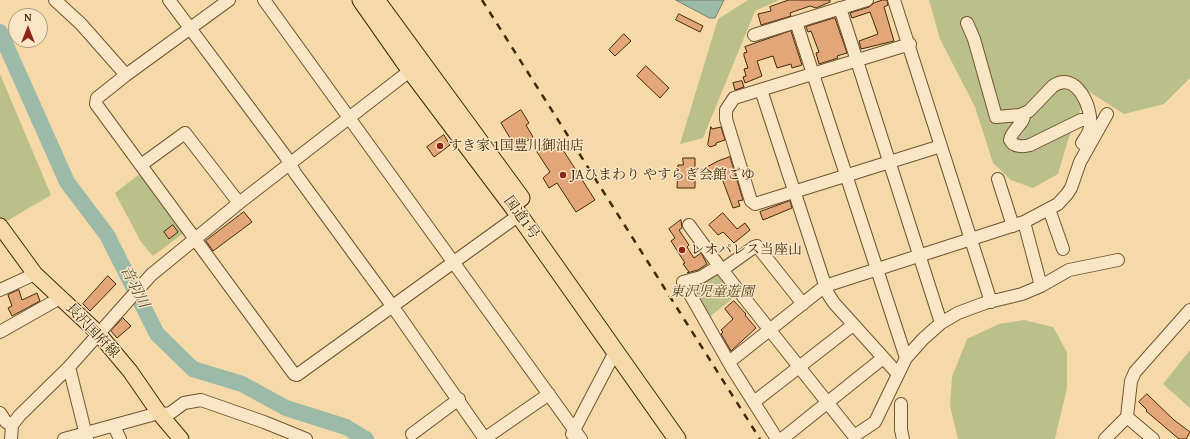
<!DOCTYPE html>
<meta charset="utf-8">
<style>
body{margin:0}
#map{position:relative;width:1190px;height:439px;overflow:hidden;background:#f5d9a9;font-family:"Gentium Book Plus",serif}
canvas{display:block}
.north{position:absolute;left:8px;top:8px;width:40px;height:40px;box-sizing:border-box;background:#f8e6c7;border:1px solid #af9b7b;border-radius:50%;rotate:0deg;font-size:11px;font-weight:700;line-height:16px;text-align:center;color:#422a09}
.north::after{content:'';display:block;margin:auto;width:14px;height:18px;background:#8f2418;clip-path:polygon(50% 0,100% 100%,50% 72%,0 100%)}
</style>
<div id="map">
<canvas width="1190" height="439"></canvas>
<div class="north">N</div>
</div>
<script>
const context = document.querySelector('canvas').getContext('2d');
context.lineJoin = 'round';
function fill(path, color) { context.fillStyle = color; context.fill(path, 'evenodd'); }
function stroke(path, color, width, dash) { context.strokeStyle = color; context.lineWidth = width; context.lineCap = dash ? 'butt' : 'round'; context.setLineDash(dash || []); context.stroke(path); }
function write(font, color, halo, rows, align = 'center') {
  context.font = font + ' "Gentium Book Plus","Noto Serif JP",serif'; context.lineWidth = 3; context.setLineDash([]); context.textBaseline = 'middle'; context.strokeStyle = halo; context.fillStyle = color; for (const [text, x, y, turn = 0] of rows) {
    context.save(); context.translate(x, y); context.rotate((+turn || 0) * Math.PI / 180); context.textAlign = isNaN(turn) ? turn : align; if (halo) context.strokeText(text, 0, 0); context.fillText(text, 0, 0); context.restore();
  }
}
fill(new Path2D(`
 M748,0H779L755,11L703,138L680,144L718,19Z
 M929,0H1190V78L1164,104L1124,114L1088,91L1069,137L1058,174L1033,188L1011,180L993,163L975,107L940,39Z
 M0,74L51,195L2,224L0,220Z
 M142,172L186,231L153,256L141,242L115,193Z
 M716,271L737,295L708,318L687,281Z
 M1024,320L1053,327L1067,352V388L1055,439H958L950,406L952,377L967,339L999,324Z
 M1190,350V408L1163,384Z`), '#bbbf89');
const water = new Path2D(`
 M676,0H724L715,18H710Z`);
fill(water, '#9cbaa8');
stroke(water, '#788068', 1);
stroke(new Path2D(`
 M0,32L67,182L107,235L157,334L193,369L242,384L286,408L346,427L366,439`), '#9cbaa8', 16);
const building = new Path2D(`
 M789,0H830V2L816,8L810,6L790,13L791,16L761,25L758,14L771,11L770,7Z
 M883,0H887L888,5L884,7L894,41L861,49L859,41L878,34L870,12L852,18L850,13L869,7L874,3Z
 M679,14L703,26L700,32L676,20Z
 M835,18L847,53L837,56L838,58L819,64L816,53L819,52L811,31L808,32L806,27Z
 M791,31L802,65L792,68L791,64L777,68L773,56L757,61L762,76L745,83L743,77L746,76L744,69L748,68L744,56V53L747,52L745,47Z
 M624,34L631,41L615,56L609,50Z
 M646,66L669,88L660,98L637,76Z
 M742,81L744,87L735,90L733,83Z
 M521,110L529,123L526,125L533,137L516,148L501,123Z
 M711,127L712,129L721,127L725,140L716,143V145L710,147L708,145Z
 M444,135L450,145L434,157L427,147Z
 M556,139L595,200L576,212L557,183L549,188L543,178L550,172L537,152Z
 M730,157L743,200L738,201L740,206L733,208L720,173L705,180L701,170L718,161Z
 M683,158H695V188H677L678,165H683Z
 M790,201L792,208L763,220L760,212Z
 M244,212L252,222L213,251L206,241Z
 M723,213L737,229L745,223L750,230L734,243L723,232L718,235L709,225Z
 M681,220L682,228L679,230L689,245L687,247L694,258L701,253L707,264L698,270L687,273L689,272L683,264L685,263L671,241L675,238L669,229Z
 M173,225L178,232L169,239L164,232Z
 M108,276L116,284L90,311L83,304Z
 M19,290L22,300L37,293L40,301L12,316L8,308L12,306L8,295Z
 M734,301L746,314L745,315L756,328L731,351L721,334L723,332L721,330L733,319L725,309Z
 M123,318L131,326L117,338L111,331Z
 M1147,394L1174,420L1190,432L1186,439H1179L1146,411L1147,410L1139,402Z`);
fill(building, '#e3a678');
stroke(building, '#422a09', 1);
const minor = new Path2D(`
 M55,0L81,24L126,75
 M169,0L286,157L295,173L393,307L485,439
 M229,0L126,75L97,98L96,104L294,374L297,375L519,215
 M264,0L581,439
 M894,0L991,302
 M840,8L941,323
 M796,22L906,358
 M967,23L974,39L996,117L1020,115L1029,111L1053,86C1076,70 1093,108 1090,126C1090,132 1085,138 1082,143
 M754,35L867,0
 M910,44L734,98L726,110V119L751,201L755,204L941,146
 M761,90L828,294L834,303L898,374
 M1024,114C1025,124 1011,130 1010,140C1013,147 1023,147 1030,145L1081,120H1090
 M141,165L185,133L239,203
 M998,179L1013,226
 M1049,209L1063,249
 M689,225L719,266L854,436L875,422L906,358L923,339L941,323L958,313L985,303L1022,294L1041,286L1024,222L1058,204L1067,194L1071,188L1080,162L1107,114
 M719,266L701,277L683,282L732,368L777,439
 M722,270L754,247L757,246L803,304
 M1041,286L1069,270L1118,260
 M0,290L35,274
 M0,332L60,298
 M729,362L825,286L1024,222
 M69,367L87,439
 M754,402L853,325
 M901,404V430L903,439
 M0,413L6,422L12,425
 M1127,417L1153,439
 M114,426L120,439
 M412,434L459,399
 M572,434L616,350
 M11,439L12,425L20,415L69,367L151,275L239,203L416,66
 M64,439L159,413L169,414L184,403L201,400L264,422L306,439
 M484,439L549,394
 M782,439L883,358
 M1105,439L1127,417L1131,381L1135,372L1190,310`);
const major = new Path2D(`
 M0,226L35,274L98,333L130,371L159,413L181,439`);
const highway = new Path2D(`
 M361,0L410,70L519,215L677,439
 M376,0L521,198`);
stroke(minor, '#6f5631', 14);
stroke(major, '#422a09', 17);
stroke(highway, '#422a09', 19);
stroke(minor, '#f8e6c7', 12);
stroke(major, '#f5d9a9', 15);
stroke(highway, '#f5d9a9', 17);
stroke(new Path2D(`
 M482,0L760,439`), '#422a09', 2.5, [7, 7]);
for (const [x, y, r, color] of [
 [440,146,4,"#8f2418"],
 [563,175,4,"#8f2418"],
 [682,250,4,"#8f2418"]
]) { const dot = new Path2D(); dot.arc(x, y, r, 0, 2 * Math.PI); context.fillStyle = color; context.fill(dot); stroke(dot, '#f8e6c7', 1.5); }
write('14px', '#422a09', '#f8e6c7', [
 ["すき家 1国豊川御油店",448,146],
 ["JAひまわり やすらぎ会館ごゆ",571,175],
 ["レオパレス当座山",690,250]
], 'left');
write('14px', '#422a09', '#f8e6c7', [
 ["国道1号",521,218,54],
 ["長沢国府線",92,331,46]
]);
write('italic 14px', '#5a4823', '#f8e6c7', [
 ["東沢児童遊園",712,292]
]);
write('italic 15px', '#584e31', '#f8e6c7', [
 ["音羽川",134,287,63]
]);
</script>
